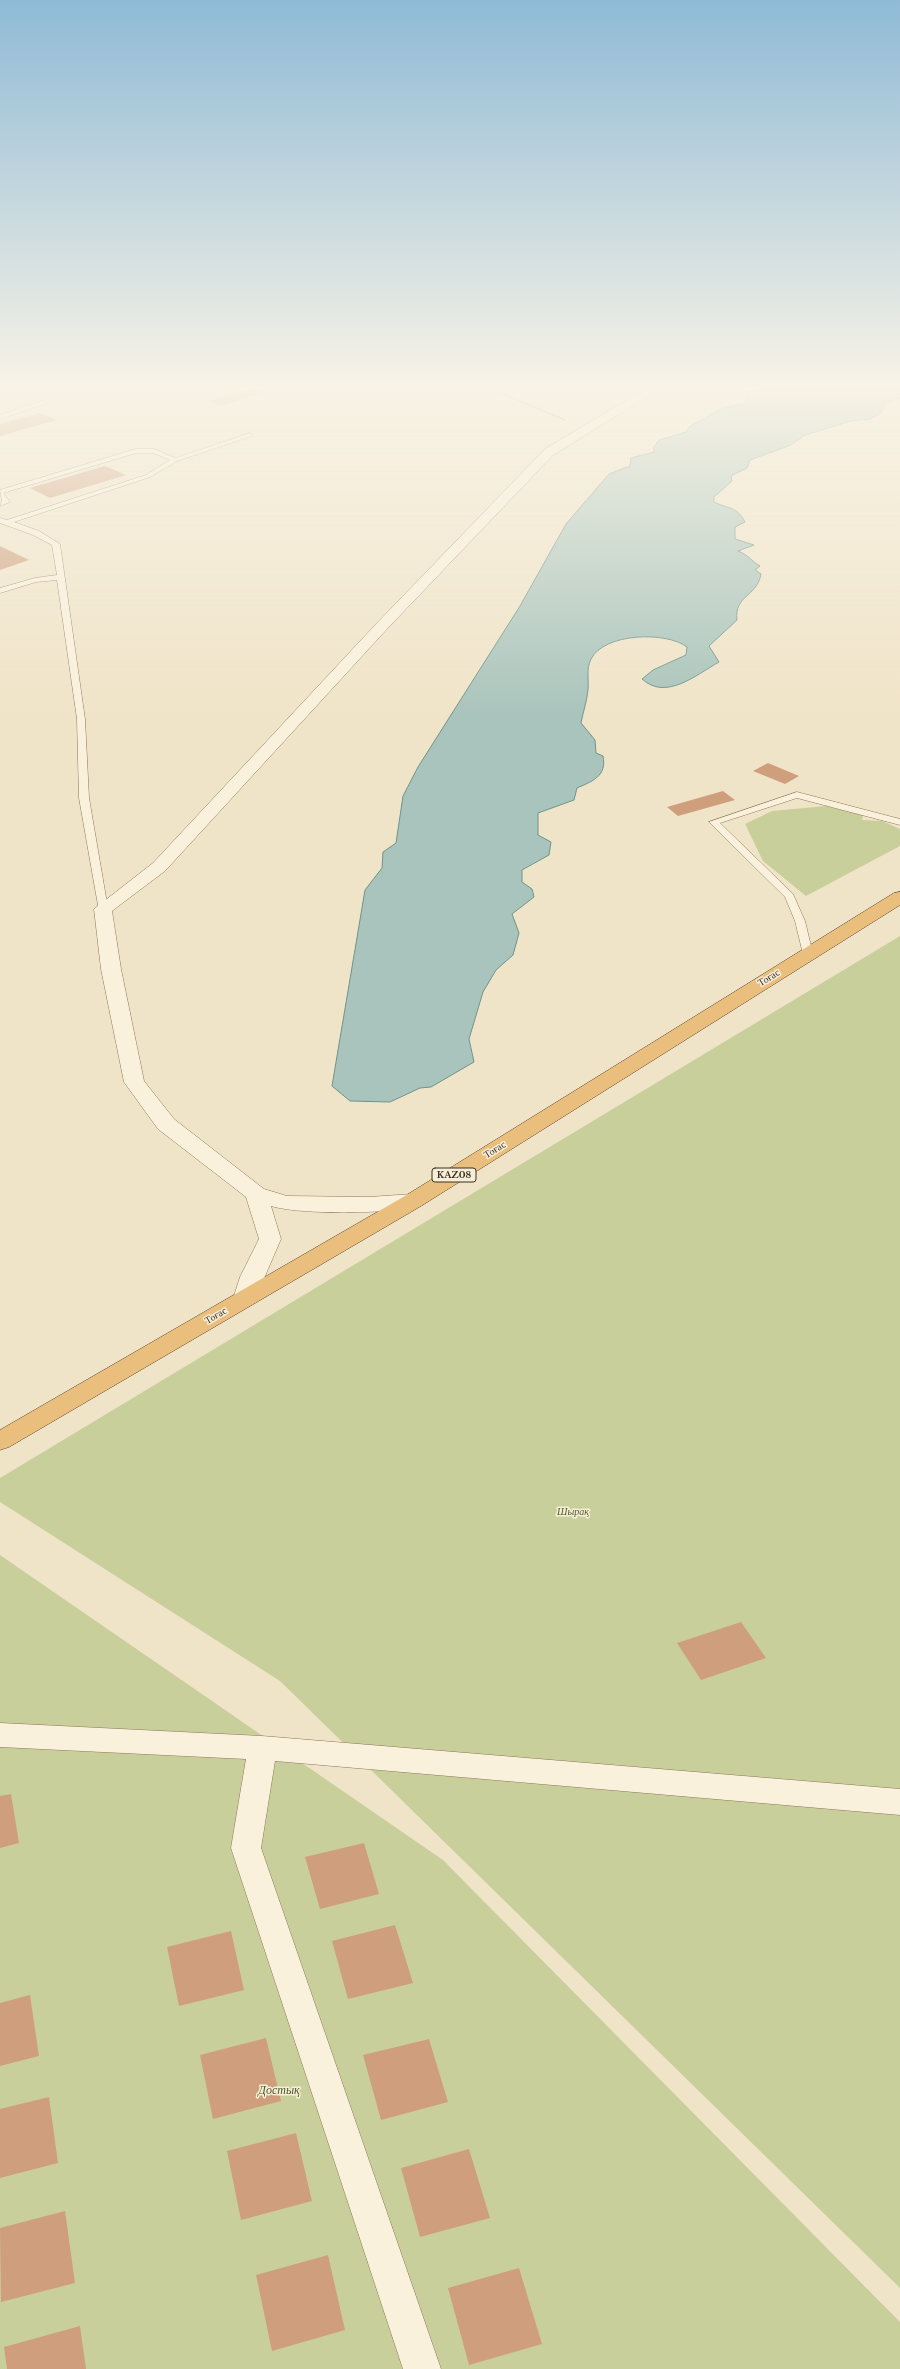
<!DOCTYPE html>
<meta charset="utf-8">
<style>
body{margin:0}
canvas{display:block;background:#f0e4c8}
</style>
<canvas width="900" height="2369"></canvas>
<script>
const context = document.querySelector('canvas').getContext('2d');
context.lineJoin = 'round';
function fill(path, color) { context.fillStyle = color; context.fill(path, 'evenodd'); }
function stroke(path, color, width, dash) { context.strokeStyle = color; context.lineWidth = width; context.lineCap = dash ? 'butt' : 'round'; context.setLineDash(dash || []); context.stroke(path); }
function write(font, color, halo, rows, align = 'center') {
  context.font = font + ' "Libre Baskerville",serif'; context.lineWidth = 3; context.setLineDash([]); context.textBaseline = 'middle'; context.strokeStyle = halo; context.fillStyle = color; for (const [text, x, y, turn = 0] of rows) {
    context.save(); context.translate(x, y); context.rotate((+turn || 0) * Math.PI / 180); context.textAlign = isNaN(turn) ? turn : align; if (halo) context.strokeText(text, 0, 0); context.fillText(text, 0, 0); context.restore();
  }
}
fill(new Path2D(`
 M826,806L863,815L862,820L882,821L900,829V846L806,896L763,861L745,824L772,811Z
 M900,936V2288L280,1681L0,1502V1478Z
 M0,1555L443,1860L900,2322V2369H0Z`), '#c9cf9b');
const water = new Path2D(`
 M762,384H900V398L884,404L881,413L870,419L851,421L805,435L791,445L750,460L747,468L731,476L732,481L714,497V502C728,509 737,506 745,522L735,527V539L754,545L738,551C749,555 751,561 760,566L755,570L761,574C757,597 734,595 737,620L709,646L719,662C696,675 666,701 642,679L653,670L686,655L687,647C666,631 604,633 591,659C586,669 589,679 588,690C587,701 583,712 581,723L595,740L596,753L603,756C607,776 593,781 577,788L574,800L538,813V835L551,842L549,855L522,870V882L532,889L534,897L512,914L519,933L513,955L496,970L483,992L469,1039L474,1062L431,1087L420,1088L390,1102L350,1101L332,1086L365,890L382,868L383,852L396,843L403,796L418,767L520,606L566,524L609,474L630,466L631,458L654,452V447L659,440L686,432L689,427L721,409L745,403L748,392L756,390Z`);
fill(water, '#a9c4bc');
stroke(water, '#6f938a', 1);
fill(new Path2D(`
 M251,388L264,393L221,406L209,401Z
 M39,413L57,420L0,436V424Z
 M105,466L126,475L50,498L30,488Z
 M0,546L29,560L0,570Z
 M768,763L799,776L785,784L753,771Z
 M723,791L735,800L678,816L667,807Z
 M741,1622L766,1658L701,1680L677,1643Z
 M11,1794L19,1843L0,1848V1796Z
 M364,1843L379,1894L320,1909L305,1857Z
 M395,1925L413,1983L348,1999L332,1941Z
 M231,1931L244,1990L179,2006L167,1947Z
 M30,1995L39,2056L0,2066V2003Z
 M266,2038L281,2101L213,2119L200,2055Z
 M429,2039L448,2102L381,2120L363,2055Z
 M49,2097L58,2163L0,2178V2109Z
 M296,2133L312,2201L241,2220L227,2151Z
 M469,2149L490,2218L420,2237L401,2168Z
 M65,2211L75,2283L1,2302L0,2228Z
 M328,2255L345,2330L272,2351L256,2275Z
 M519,2268L542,2344L469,2365L448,2288Z
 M80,2326L86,2369H7L4,2347Z`), '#cf9f7d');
const service = new Path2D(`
 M23,384H30L53,401L0,419V415L45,400Z
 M250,433L252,434V436L177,461L150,477L14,522L39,531L60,544L85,719L89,798L108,909L103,912L99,911L79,798L77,719L57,580L36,582L0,593V588L35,578L57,575L52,545L33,535L0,523V518L7,520L146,475L170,460L153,453H136L3,493L10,502L0,506L2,501L0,490L136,449H154L175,458Z
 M797,792L900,819V825L797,798L720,823L793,894L805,921L813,954L808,957L803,954L795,921L785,897L709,822Z`);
const minor = new Path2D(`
 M654,384H668L553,455L387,629L165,871L112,911L121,969L144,1081L174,1119L264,1189L287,1196L369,1197L413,1194L421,1196L424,1201L421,1206C391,1214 300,1215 271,1206L281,1239L253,1304L245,1307L237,1304L233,1299L240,1277L259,1239L246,1197L158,1129L124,1082L101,969L94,909L153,863L377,623L545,449Z
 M0,1723L262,1736L900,1789V1815L275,1761L261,1848L441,2369H403L231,1848L246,1759L0,1747Z`);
const trunk = new Path2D(`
 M900,892V905L421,1206L9,1447L0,1450V1430L405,1196L894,893Z`);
stroke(service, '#8d765c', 1);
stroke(minor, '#8d765c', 1);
stroke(trunk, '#5b4430', 1);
stroke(new Path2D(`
 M487,384L496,391L565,420`), '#8d765c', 1.5, [2, 1]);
fill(service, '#faf1dc');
fill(minor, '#faf1dc');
fill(trunk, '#eabe7c');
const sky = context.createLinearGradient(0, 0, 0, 715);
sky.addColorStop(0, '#8fbad6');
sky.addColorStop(0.54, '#f8f3e6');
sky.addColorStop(1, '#f8f3e600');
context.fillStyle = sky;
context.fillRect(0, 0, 900, 715);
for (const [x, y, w] of [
 [454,1175,44]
]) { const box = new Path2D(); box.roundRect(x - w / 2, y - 7, w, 14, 3); context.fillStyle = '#f7eed8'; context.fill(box); stroke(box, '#3d2e20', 1); }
write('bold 9px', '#3d2e20', null, [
 ["KAZ08",454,1175]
]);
write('10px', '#3d2e20', '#f7eed8', [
 ["Тоғас",769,978,-32],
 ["Тоғас",495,1150,-32],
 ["Тоғас",216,1316,-30]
]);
write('italic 10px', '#4d5a26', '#f7eed8', [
 ["Шырақ",573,1512]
]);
write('italic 12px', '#4d5a26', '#f7eed8', [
 ["Достық",279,2091]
]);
</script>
